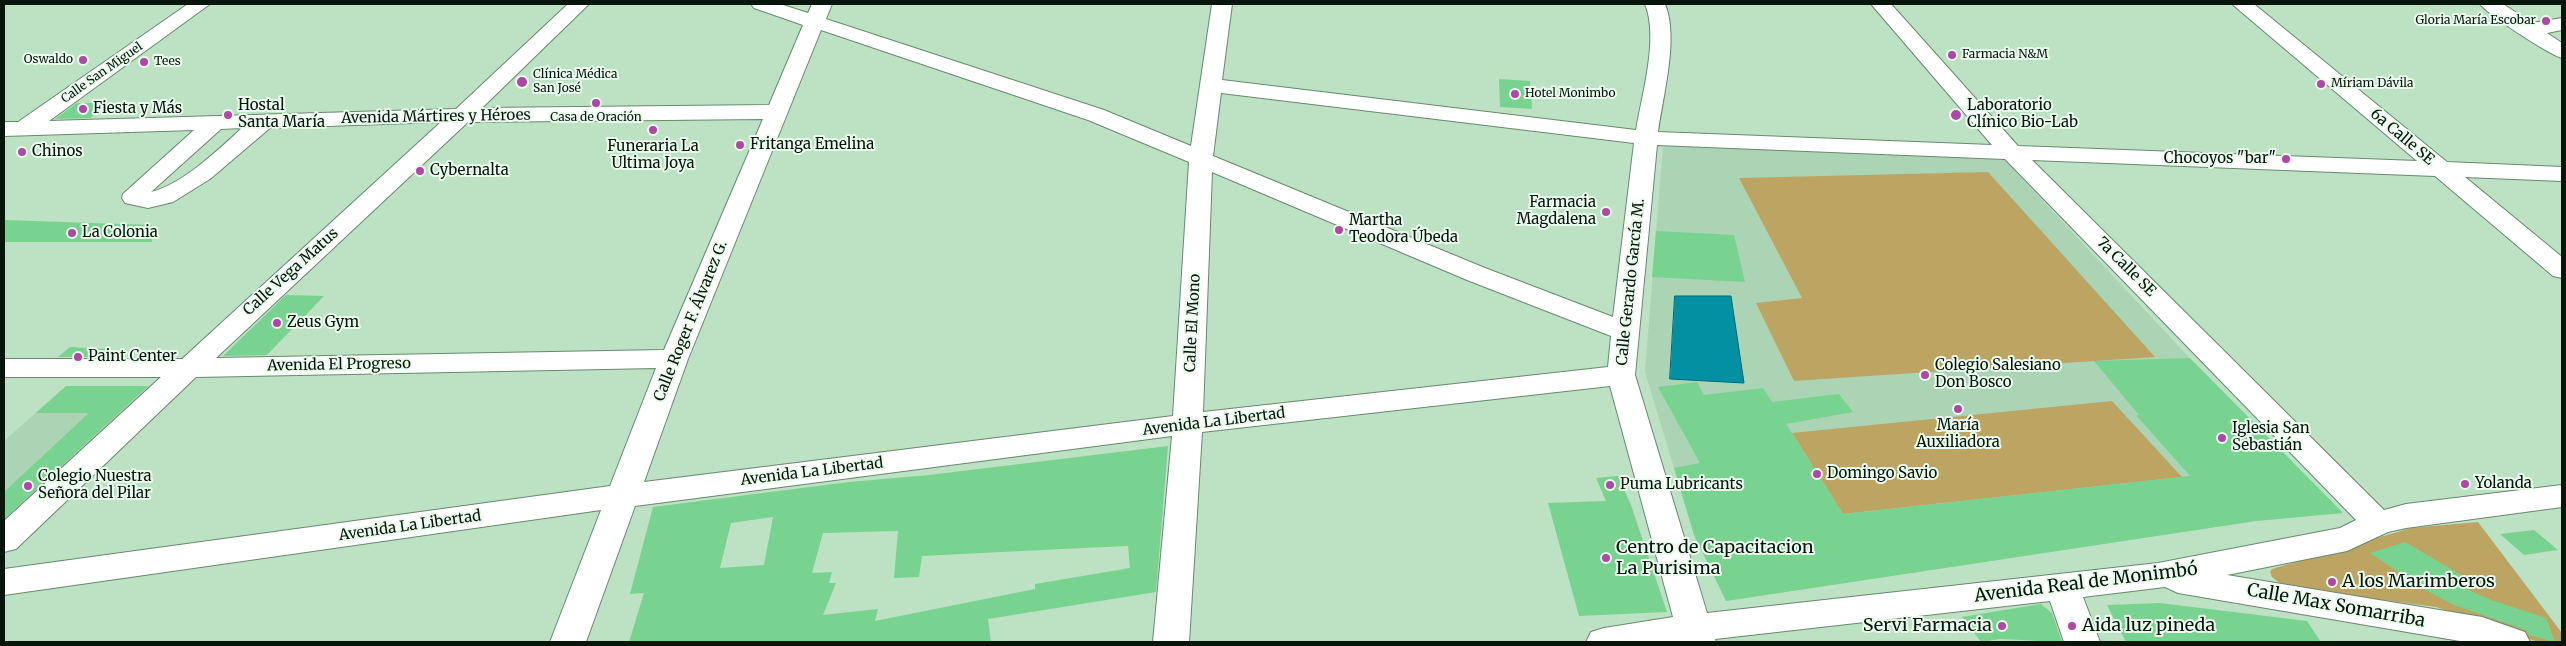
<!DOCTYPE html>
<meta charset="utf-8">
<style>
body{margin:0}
#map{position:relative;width:2566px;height:646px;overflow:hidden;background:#bde1c3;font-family:Merriweather,serif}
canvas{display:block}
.frame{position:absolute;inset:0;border:5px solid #08150b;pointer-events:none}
</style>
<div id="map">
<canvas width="2566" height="646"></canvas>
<div class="frame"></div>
</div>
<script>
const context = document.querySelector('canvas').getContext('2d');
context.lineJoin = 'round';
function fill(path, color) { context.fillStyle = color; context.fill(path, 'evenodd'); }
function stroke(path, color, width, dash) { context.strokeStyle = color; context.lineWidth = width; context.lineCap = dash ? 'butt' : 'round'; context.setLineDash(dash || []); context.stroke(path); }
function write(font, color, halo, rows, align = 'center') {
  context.font = font + ' Merriweather,serif'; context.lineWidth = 4; context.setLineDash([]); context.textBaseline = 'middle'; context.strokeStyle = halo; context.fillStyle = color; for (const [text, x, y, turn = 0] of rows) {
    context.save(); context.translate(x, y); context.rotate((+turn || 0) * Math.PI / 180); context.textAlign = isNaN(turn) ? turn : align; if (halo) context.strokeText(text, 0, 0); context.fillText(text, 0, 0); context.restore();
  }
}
fill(new Path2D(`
 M1663,146L2003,158L2224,395L2343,513L2256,521L1726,601L1694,534L1645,372Z
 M66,386H159L4,530V441Z`), '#aad4b3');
fill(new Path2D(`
 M1988,172L2155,357L1794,381L1756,303L1802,298L1739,178Z
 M2112,401L2182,477L1843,514L1792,433Z
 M2478,522L2562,633V642H2538L2436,607L2285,587L2272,577L2270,572L2272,569L2411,528Z`), '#bca563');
const water = new Path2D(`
 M1675,296H1731L1744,383L1670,379Z`);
fill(water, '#0490a3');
stroke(water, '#056b75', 1);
fill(new Path2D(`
 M1499,79L1530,81L1532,109L1500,107Z
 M77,103H110L90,118L55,119Z
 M4,220L152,225V242H4Z
 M1656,231L1734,235L1745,282L1652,277Z
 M286,295L324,296L267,355L223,356Z
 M70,347L107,349L98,357H58Z
 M2190,358L2343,513L2256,521L1726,601L1694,535L1674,468L1700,463L1658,387L1697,382L1704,395L1763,388L1772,402L1839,394L1853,412L1786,424L1843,514L2190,476L2136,415H2139L2094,361Z
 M66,386H148L4,519V492L89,413H36Z
 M1168,446L1156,592L988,619L991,642H629L644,593L630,594L653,507L849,482L929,475ZM773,517L764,565L720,568L731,523ZM898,531L894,578L919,577L922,556L1083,548L1128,546L1130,568L1035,584V589L875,621L878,609L823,615L836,583H829L832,572L812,573L823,533Z
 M1618,476L1631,505L1667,612L1579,616L1548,503L1606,501L1596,478Z
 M2534,530L2558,550L2524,555L2500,534Z
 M2405,542L2468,579L2464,588L2491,600L2546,618L2555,642L2529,635L2526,630L2454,605L2424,589L2370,553Z
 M2160,603L2307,621L2321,642H2126L2107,605Z
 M2041,604L2052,613L2062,642L2000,639L1981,642L1962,617Z`), '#79d390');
const minor = new Path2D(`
 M188,4H210L49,121L456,109L568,4H589L482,108L769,105L803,25L754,8L751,4H780L808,13L812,4H832L826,19L1104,110L1191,146L1212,4H1232L1222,80L1636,130C1642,94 1659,38 1645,4H1665C1679,38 1663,95 1658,132L1992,145L1871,4H1891L2018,146L2417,161L2232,4H2254L2447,162L2562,167V181L2465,177L2562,257V278L2553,276L2435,176L2032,160L2384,510L2406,504L2562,485V507L2406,528L2388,532L2347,551L2227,575L2482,617L2525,632L2530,642H2466L2178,593L2165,587L2083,597L2100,642H2064L2050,601L1715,639L1716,642H1586L1591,632L1604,628L1673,617L1610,386L1202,432L1189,642H1153L1172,436L635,506L586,642H550L601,510L4,595V569L610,486L656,368L196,377L16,549L4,552V521L161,377H4V359H182L441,122L270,128L210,179L173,202L148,208L125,203L122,198L123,194L194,130L4,136V122H18ZM821,30L1088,120L1189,162L1173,416L644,482L688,359ZM1221,93L1634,143L1613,317L1485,268L1213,156ZM763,119L664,350L216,358L468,122ZM242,128C218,150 183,184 151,192L221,129ZM1657,145L2005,159L2356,520L2340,528L2158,563L1707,613L1635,375ZM1212,172L1467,280L1611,336L1608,367L1203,412Z
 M2480,4H2503L2532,23L2562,18V30L2547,33L2562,43V58C2550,55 2487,14 2480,4Z`);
stroke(minor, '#688a6f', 2);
fill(minor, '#fff');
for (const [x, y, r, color] of [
 [2546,21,5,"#b046a8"],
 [1952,55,5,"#b046a8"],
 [83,60,5,"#b046a8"],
 [144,62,5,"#b046a8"],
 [522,82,6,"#b046a8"],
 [2321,84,5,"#b046a8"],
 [1515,94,5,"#b046a8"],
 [596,103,5,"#b046a8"],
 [83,109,5,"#b046a8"],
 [228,115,5,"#b046a8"],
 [1956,115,6,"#b046a8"],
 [653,130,5,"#b046a8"],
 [740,145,5,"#b046a8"],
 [22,152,5,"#b046a8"],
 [2286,159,5,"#b046a8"],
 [420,171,5,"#b046a8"],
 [1606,212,5,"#b046a8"],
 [1339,230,5,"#b046a8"],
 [72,233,5,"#b046a8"],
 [277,323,5,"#b046a8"],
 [78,357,5,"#b046a8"],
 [1925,375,5,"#b046a8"],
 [1958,409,5,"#b046a8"],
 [2222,438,5,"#b046a8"],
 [1817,474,5,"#b046a8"],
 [2465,484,5,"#b046a8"],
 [1610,485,5,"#b046a8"],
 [28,486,5,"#b046a8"],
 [1606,558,5,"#b046a8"],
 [2332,582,5,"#b046a8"],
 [2002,626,5,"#b046a8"],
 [2072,626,5,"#b046a8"]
]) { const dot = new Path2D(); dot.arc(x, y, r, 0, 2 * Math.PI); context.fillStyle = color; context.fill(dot); stroke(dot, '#eafded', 2); }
write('12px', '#08150b', '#eafded', [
 ["Gloria María Escobar",2536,21,"right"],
 ["Farmacia N&M",1962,55],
 ["Oswaldo",73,60,"right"],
 ["Tees",154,62],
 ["Clínica Médica",533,75],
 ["San José",533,89],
 ["Míriam Dávila",2331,84],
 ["Hotel Monimbo",1525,94],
 ["Casa de Oración",596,118,"center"]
], 'left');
write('12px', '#08150b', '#eafded', [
 ["Calle San Miguel",102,73,-35]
]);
write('15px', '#08150b', '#eafded', [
 ["Hostal",238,106],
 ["Santa María",238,123],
 ["Laboratorio",1967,106],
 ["Clínico Bio-Lab",1967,123],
 ["Fiesta y Más",93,109],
 ["Fritanga Emelina",750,145],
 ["Funeraria La",653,147,"center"],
 ["Ultima Joya",653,164,"center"],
 ["Chinos",32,152],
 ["Chocoyos \"bar\"",2276,159,"right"],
 ["Cybernalta",430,171],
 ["Farmacia",1596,203,"right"],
 ["Magdalena",1596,220,"right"],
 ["Martha",1349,221],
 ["Teodora Úbeda",1349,238],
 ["La Colonia",82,233],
 ["Zeus Gym",287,323],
 ["Paint Center",88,357],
 ["Colegio Salesiano",1935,366],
 ["Don Bosco",1935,383],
 ["María",1958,426,"center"],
 ["Auxiliadora",1958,443,"center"],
 ["Iglesia San",2232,429],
 ["Sebastián",2232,446],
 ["Domingo Savio",1827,474],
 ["Colegio Nuestra",38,477],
 ["Señora del Pilar",38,494],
 ["Yolanda",2475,484],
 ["Puma Lubricants",1620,485]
], 'left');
write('15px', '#08150b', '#eafded', [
 ["Avenida Mártires y Héroes",436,117,-1],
 ["6a Calle SE",2402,137,40],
 ["7a Calle SE",2126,267,45],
 ["Calle Vega Matus",291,272,-42],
 ["Calle Gerardo García M.",1631,282,-84],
 ["Calle Roger F. Álvarez G.",691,321,-68],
 ["Calle El Mono",1193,323,-87],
 ["Avenida El Progreso",339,365,-1],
 ["Avenida La Libertad",1214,422,-7],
 ["Avenida La Libertad",812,472,-7],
 ["Avenida La Libertad",410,526,-8]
]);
write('18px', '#08150b', '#eafded', [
 ["Centro de Capacitacion",1616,548],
 ["La Purisima",1616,569],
 ["A los Marimberos",2342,582],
 ["Servi Farmacia",1992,626,"right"],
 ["Aida luz pineda",2082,626]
], 'left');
write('18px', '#08150b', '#eafded', [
 ["Avenida Real de Monimbó",2086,583,-7],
 ["Calle Max Somarriba",2336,606,10]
]);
</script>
